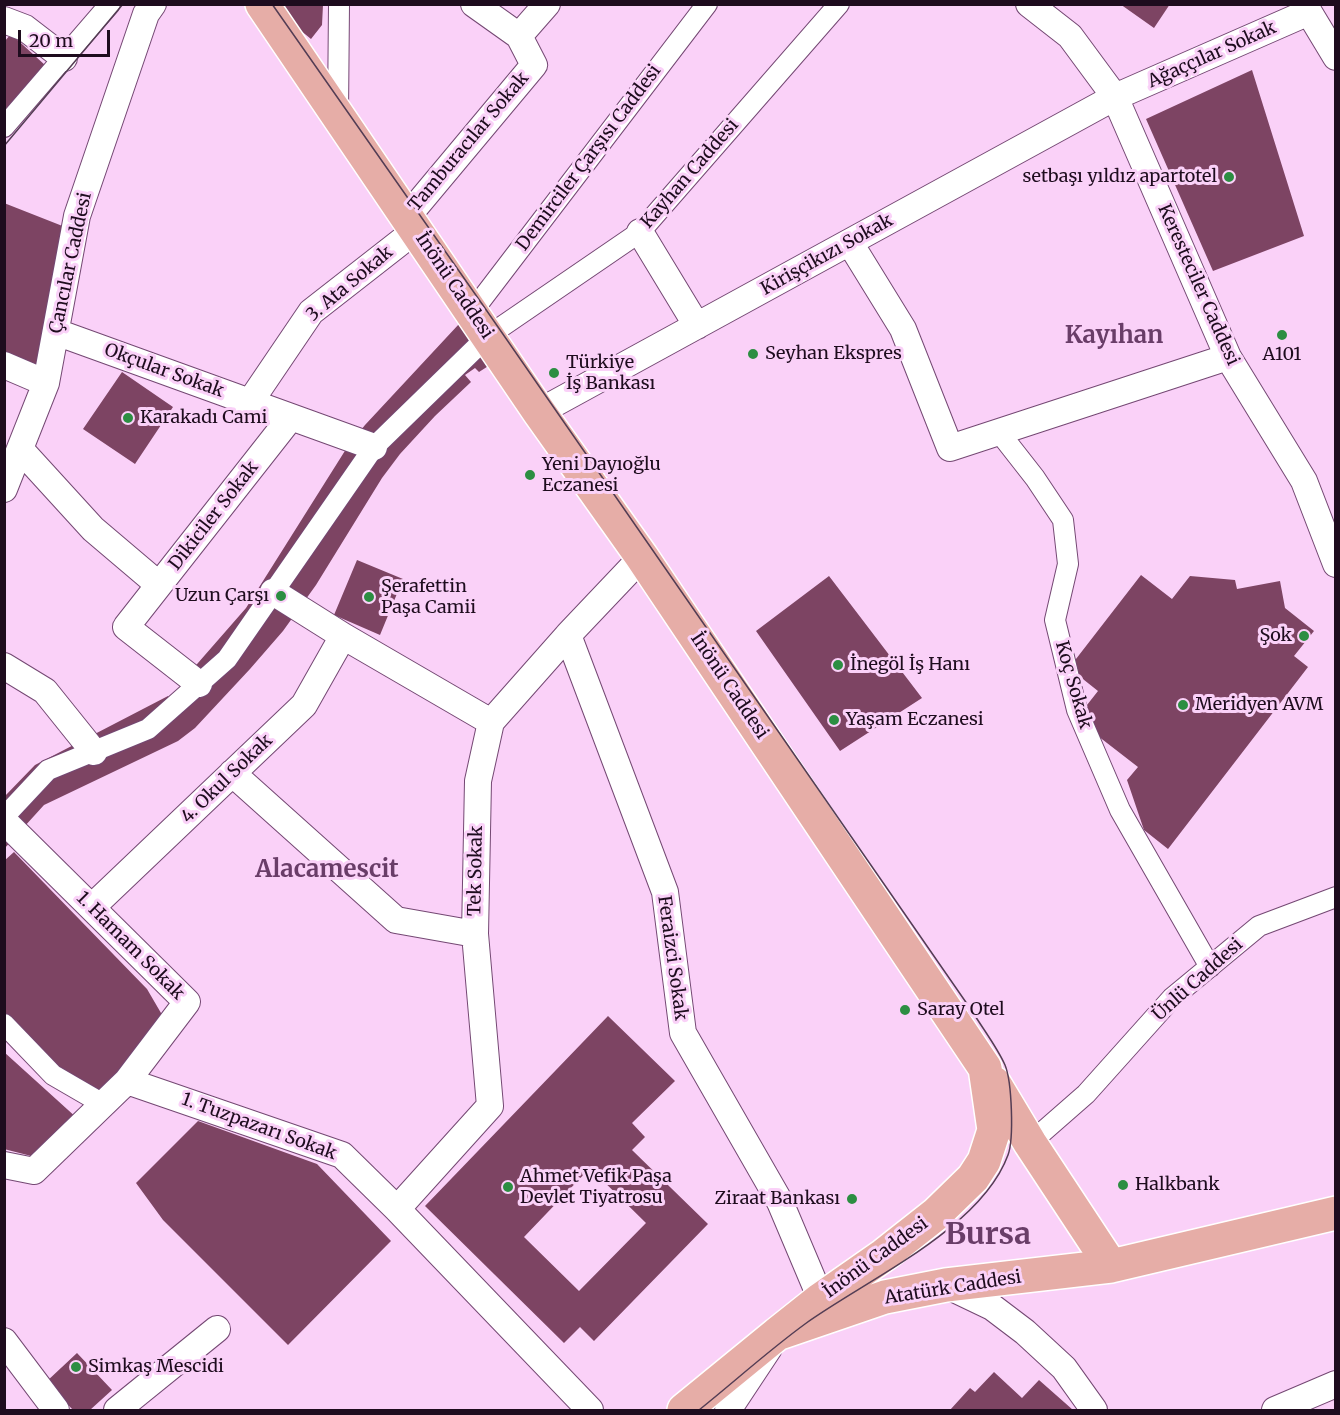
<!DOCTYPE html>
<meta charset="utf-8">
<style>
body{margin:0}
#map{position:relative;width:1340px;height:1415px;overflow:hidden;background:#fad1f8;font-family:Merriweather,serif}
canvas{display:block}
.frame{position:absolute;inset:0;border:6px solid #1e0c1e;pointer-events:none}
.scale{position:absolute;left:18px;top:30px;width:92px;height:27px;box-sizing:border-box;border:3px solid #1e0c1e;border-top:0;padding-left:8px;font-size:18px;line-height:21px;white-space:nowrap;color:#1e0c1e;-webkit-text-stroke:4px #fad1f8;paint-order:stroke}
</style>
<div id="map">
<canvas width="1340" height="1415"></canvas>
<div class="frame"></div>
<div class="scale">20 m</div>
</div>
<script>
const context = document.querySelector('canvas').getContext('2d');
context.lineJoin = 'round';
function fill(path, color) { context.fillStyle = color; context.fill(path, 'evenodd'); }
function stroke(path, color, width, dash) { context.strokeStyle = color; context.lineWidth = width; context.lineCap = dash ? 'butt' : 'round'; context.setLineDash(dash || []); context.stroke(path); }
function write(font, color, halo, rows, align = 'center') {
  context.font = font + ' Merriweather,serif'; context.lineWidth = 6; context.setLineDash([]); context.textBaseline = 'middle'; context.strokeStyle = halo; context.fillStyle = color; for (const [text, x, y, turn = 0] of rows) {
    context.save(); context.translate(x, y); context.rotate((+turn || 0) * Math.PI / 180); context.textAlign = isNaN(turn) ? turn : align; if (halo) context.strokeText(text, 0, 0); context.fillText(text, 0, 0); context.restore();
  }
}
fill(new Path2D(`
 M1120,4H1170L1154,28Z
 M282,5H323L322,25L311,39L300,30Z
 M11,34L46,66L4,113V42Z
 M1252,70L1304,236L1213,271L1146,119Z
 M4,203L65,227L37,377L4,358Z
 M459,324L493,363L479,372L475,368L465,375L471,382L435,416L400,454L382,478L316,585L283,631L250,669L195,728L178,741L44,805L4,849V797L35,765L168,696L171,701L191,685L184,679L246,608L348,446L365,425Z
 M122,372L173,407L135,464L83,429Z
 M357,560L403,579L380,635L334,615Z
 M1141,575L1172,599L1190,576L1235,580L1237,589L1280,581L1285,608L1314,631L1294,656L1308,667L1168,849L1144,830L1127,780L1138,767L1076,719L1098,691L1069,668Z
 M829,576L922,698L840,751L756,631Z
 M14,852L147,989L168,1025L102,1101L61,1074L4,1017V861Z
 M608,1016L675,1081L632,1123L645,1137L632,1150L708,1224L594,1341L580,1327L564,1343L425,1206ZM590,1168L646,1223L579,1291L524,1237Z
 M4,1052L78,1119L39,1158L4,1149Z
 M198,1121L317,1164L391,1241L288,1345L163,1220L136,1183Z
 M77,1353L112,1390L90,1410H73L46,1382Z
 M994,1372L1022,1398L1039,1380L1073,1410H950L970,1388L975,1392Z`), '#7d4463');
const pedestrian = new Path2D(`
 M338,114L339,4
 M4,127L110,4
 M472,312L707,4
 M999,432L1035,478L1063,520L1068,564L1055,620L1077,710L1120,810L1210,967
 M4,817L48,770L148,729L227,659L374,447L488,336L640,232L839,4
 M4,1024L53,1075L103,1104
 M1030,1143L1086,1094L1172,998L1259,926L1336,897`);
const minor = new Path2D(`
 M1029,4L1070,36L1115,97L1228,357L1304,481L1336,564
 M1304,4L1336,57
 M4,20L25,28L64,58
 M519,36L547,4
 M407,217L534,65L519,36L474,4
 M640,232L697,326
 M850,243L903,329L950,448L1228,357
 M56,332L374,447
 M4,365L46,383
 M250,402L311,312L416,230
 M539,412L1115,97L1309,12
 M20,449L93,529L159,585
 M4,489L46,383L77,216L146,14L153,4
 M273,592L343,636
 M568,635L665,892L683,1033L780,1202L821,1299
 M4,666L45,691L94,752
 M199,684L126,627L291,417
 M232,773L396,920L475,934
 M4,821L187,1002L127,1081
 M92,907L304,705L343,636L491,722
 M4,1165L34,1171L127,1081L342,1155L397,1209L590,1410
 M397,1209L490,1106L475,934L478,781L491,722L568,635L642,557
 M946,1285L992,1307L1025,1332L1064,1368L1094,1410
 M4,1341L56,1410
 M117,1410L217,1329
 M728,1410L769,1348
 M1275,1410L1336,1384`);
const primary = new Path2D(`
 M262,4L539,412L642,557L985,1068L994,1130L984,1161L973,1178L936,1214L884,1255L821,1299L777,1334
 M994,1083L1030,1143L1111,1266
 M684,1410L777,1334L885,1297L946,1285L1111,1266L1336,1213`);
stroke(pedestrian, '#744873', 22);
stroke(minor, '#744873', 28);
stroke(primary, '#fff', 36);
stroke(pedestrian, '#fff', 20);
stroke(minor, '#fff', 26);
stroke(primary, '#e6ada7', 33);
stroke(new Path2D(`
 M272,4L480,301L972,1011C983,1029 997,1047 1005,1065C1012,1082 1014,1139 1008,1155C981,1229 866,1280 805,1324C768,1351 734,1382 699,1410
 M4,146L123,4`), '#543d54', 1.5);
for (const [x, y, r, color] of [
 [1229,177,6,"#2c8e42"],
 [1282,335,6,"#2c8e42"],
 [753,354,6,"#2c8e42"],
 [554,373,6,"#2c8e42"],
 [128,418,6,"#2c8e42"],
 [530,475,6,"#2c8e42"],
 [281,596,6,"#2c8e42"],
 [369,597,6,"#2c8e42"],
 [1304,636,6,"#2c8e42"],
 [838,665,6,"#2c8e42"],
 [1183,705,6,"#2c8e42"],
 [834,720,6,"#2c8e42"],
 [905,1010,6,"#2c8e42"],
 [1123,1185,6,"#2c8e42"],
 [508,1187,6,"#2c8e42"],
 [852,1199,6,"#2c8e42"],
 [76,1367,6,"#2c8e42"]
]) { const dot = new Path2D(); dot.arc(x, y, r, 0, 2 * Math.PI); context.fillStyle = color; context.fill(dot); stroke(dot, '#fad1f8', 2); }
write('18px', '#1e0c1e', '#fad1f8', [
 ["Ağaççılar Sokak",1212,55,-24],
 ["Tamburacılar Sokak",469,142,-50],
 ["Demirciler Çarşısı Caddesi",589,158,-53],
 ["Kayhan Caddesi",690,174,-49],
 ["Kirişçikızı Sokak",827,255,-29],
 ["Çancılar Caddesi",71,263,-78],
 ["3. Ata Sokak",350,284,-40],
 ["Keresteciler Caddesi",1198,285,66],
 ["İnönü Caddesi",454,286,56],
 ["Okçular Sokak",164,371,20],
 ["Dikiciler Sokak",214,516,-52],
 ["Koç Sokak",1073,685,74],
 ["İnönü Caddesi",729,686,56],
 ["4. Okul Sokak",227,779,-44],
 ["Tek Sokak",476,871,-89],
 ["1. Hamam Sokak",130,946,45],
 ["Feraizci Sokak",672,958,82],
 ["Ünlü Caddesi",1198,980,-42],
 ["1. Tuzpazarı Sokak",259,1127,20],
 ["İnönü Caddesi",876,1258,-36],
 ["Atatürk Caddesi",953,1288,-9]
]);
write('18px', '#1e0c1e', '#fad1f8', [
 ["setbaşı yıldız apartotel",1217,177,"right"],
 ["Seyhan Ekspres",765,354],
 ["A101",1282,355,"center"],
 ["Türkiye",566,363],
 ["İş Bankası",566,384],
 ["Karakadı Cami",140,418],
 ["Yeni Dayıoğlu",542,465],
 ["Eczanesi",542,486],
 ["Şerafettin",381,587],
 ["Paşa Camii",381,608],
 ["Uzun Çarşı",269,596,"right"],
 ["Şok",1292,636,"right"],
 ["İnegöl İş Hanı",850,665],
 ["Meridyen AVM",1195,705],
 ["Yaşam Eczanesi",846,720],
 ["Saray Otel",917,1010],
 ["Ahmet Vefik Paşa",520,1177],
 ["Devlet Tiyatrosu",520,1198],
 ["Halkbank",1135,1185],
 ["Ziraat Bankası",840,1199,"right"],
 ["Simkaş Mescidi",88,1367]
], 'left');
write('bold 24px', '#693d68', '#fad1f8', [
 ["Kayıhan",1114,336],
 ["Alacamescit",327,870]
]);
write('bold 30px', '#693d68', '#fad1f8', [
 ["Bursa",988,1236]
]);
</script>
